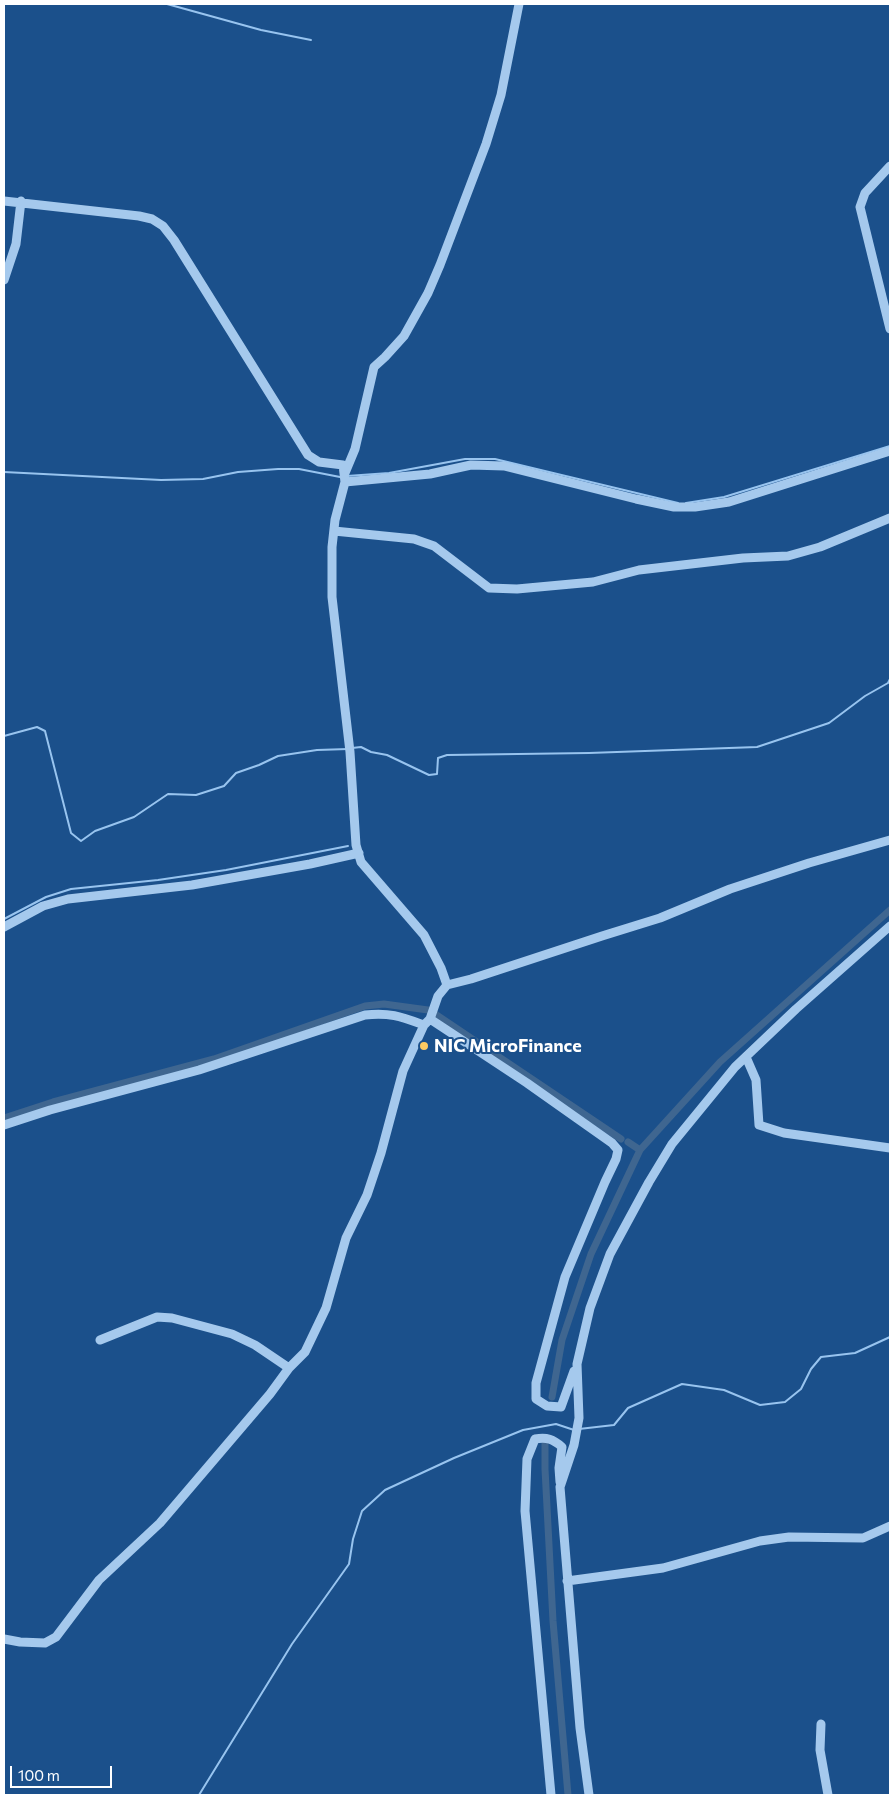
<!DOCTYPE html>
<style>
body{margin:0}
#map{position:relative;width:894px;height:1799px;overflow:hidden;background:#1b508b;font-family:Commissioner,sans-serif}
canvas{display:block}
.frame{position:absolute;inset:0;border:5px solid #fff;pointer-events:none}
.scale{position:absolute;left:10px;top:1766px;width:102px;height:22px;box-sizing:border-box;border:2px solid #fff;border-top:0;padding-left:6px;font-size:15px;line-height:18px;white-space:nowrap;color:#fff;-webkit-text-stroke:4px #1b508b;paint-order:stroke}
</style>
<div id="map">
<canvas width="894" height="1799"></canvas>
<div class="frame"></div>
<div class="scale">100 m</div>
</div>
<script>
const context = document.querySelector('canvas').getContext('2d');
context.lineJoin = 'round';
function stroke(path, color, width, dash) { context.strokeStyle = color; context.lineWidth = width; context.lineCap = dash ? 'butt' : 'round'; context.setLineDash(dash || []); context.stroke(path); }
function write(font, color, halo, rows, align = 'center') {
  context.font = font + ' Commissioner,sans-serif'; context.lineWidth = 4; context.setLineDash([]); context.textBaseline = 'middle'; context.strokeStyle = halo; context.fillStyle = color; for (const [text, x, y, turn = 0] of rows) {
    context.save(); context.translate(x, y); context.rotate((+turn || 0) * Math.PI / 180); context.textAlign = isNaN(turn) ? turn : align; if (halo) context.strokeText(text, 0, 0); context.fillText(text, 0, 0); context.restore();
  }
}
stroke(new Path2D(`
 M167,4L261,30L311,40
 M4,472L161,480L203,479L238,472L278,469H299L340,477
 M347,476L389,473L465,459H495L678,503
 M686,503L724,497L890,446
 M4,736L37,727L45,731L71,833L81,841L95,831L134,817L168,794L196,795L224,786L236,773L259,765L278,756L317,750L348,749
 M352,748L361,747L371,752L387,755L429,775L437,774L438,758L447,755L589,753L757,747L829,723L865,696L888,683L890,679
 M4,919L46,897L71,889L158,880L226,870L348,846
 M579,1429L614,1425L628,1408L682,1384L724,1390L760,1405L785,1402L801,1389L811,1369L821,1357L855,1353L890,1337
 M199,1795L292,1644L349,1564L353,1539L362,1511L385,1490L454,1458L523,1430L556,1424L574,1430`), '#98c4ef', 2);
stroke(new Path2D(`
 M435,1014L621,1139
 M4,1118L53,1102L214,1059L365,1006L384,1004L428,1010
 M628,1142L640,1150
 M552,1397L562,1340L591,1254L640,1150L720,1062L890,910
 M545,1442V1469L553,1621L568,1795`), '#3f6690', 7);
stroke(new Path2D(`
 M890,166L865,193L860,207L890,329
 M4,201L139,216L152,219L163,226L174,240L308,455L319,462L343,465L345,482L335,520L332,547V597L350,752L356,845L361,862L424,935L441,968L447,985L438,996L430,1019L424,1025C402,1017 390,1012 365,1015L199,1070L50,1110L4,1125
 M4,280L16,244L21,201
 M345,473L355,449L374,367L385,357L404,336L428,293L440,265L486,144L501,95L519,4
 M345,482L430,474L471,465L504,466L636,499L674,507H695L729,502L890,451
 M334,531L414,539L434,546L489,588L517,589L593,582L639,570L743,558L788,556L820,547L890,518
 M4,927L43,906L68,899L192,885L310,864L359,853
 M447,985L471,979L602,936L660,918L730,889L809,863L890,840
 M430,1019L527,1083L612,1143L618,1150L616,1159L605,1182L565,1277L536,1383V1399L547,1406L561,1407L574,1371
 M746,1057L756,1080L759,1125L784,1133L890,1148
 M100,1340L157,1317L172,1318L232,1334L255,1345L289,1368
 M567,1581L663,1568L760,1541L789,1537L863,1538L890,1526
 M4,1639L20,1642L45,1643L56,1637L99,1580L160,1523L270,1394L289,1368L305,1352L326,1308L346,1238L367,1195L381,1153L403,1071L424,1025
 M821,1724L820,1750L828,1795
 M551,1795L525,1511L527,1459L535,1439C547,1437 553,1439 562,1447L559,1468L560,1482
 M589,1795L580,1728L560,1487L574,1445L579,1418L577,1364L590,1308L610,1254L649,1182L672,1144L735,1067L796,1009L890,926`), '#a5c9ed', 9);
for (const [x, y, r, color] of [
 [424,1046,5,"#fecb62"]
]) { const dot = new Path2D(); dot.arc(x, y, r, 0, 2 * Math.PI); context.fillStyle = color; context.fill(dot); stroke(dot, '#1b508b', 2); }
write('bold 18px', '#fff', '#1b508b', [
 ["NIC MicroFinance",434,1046]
], 'left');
</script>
